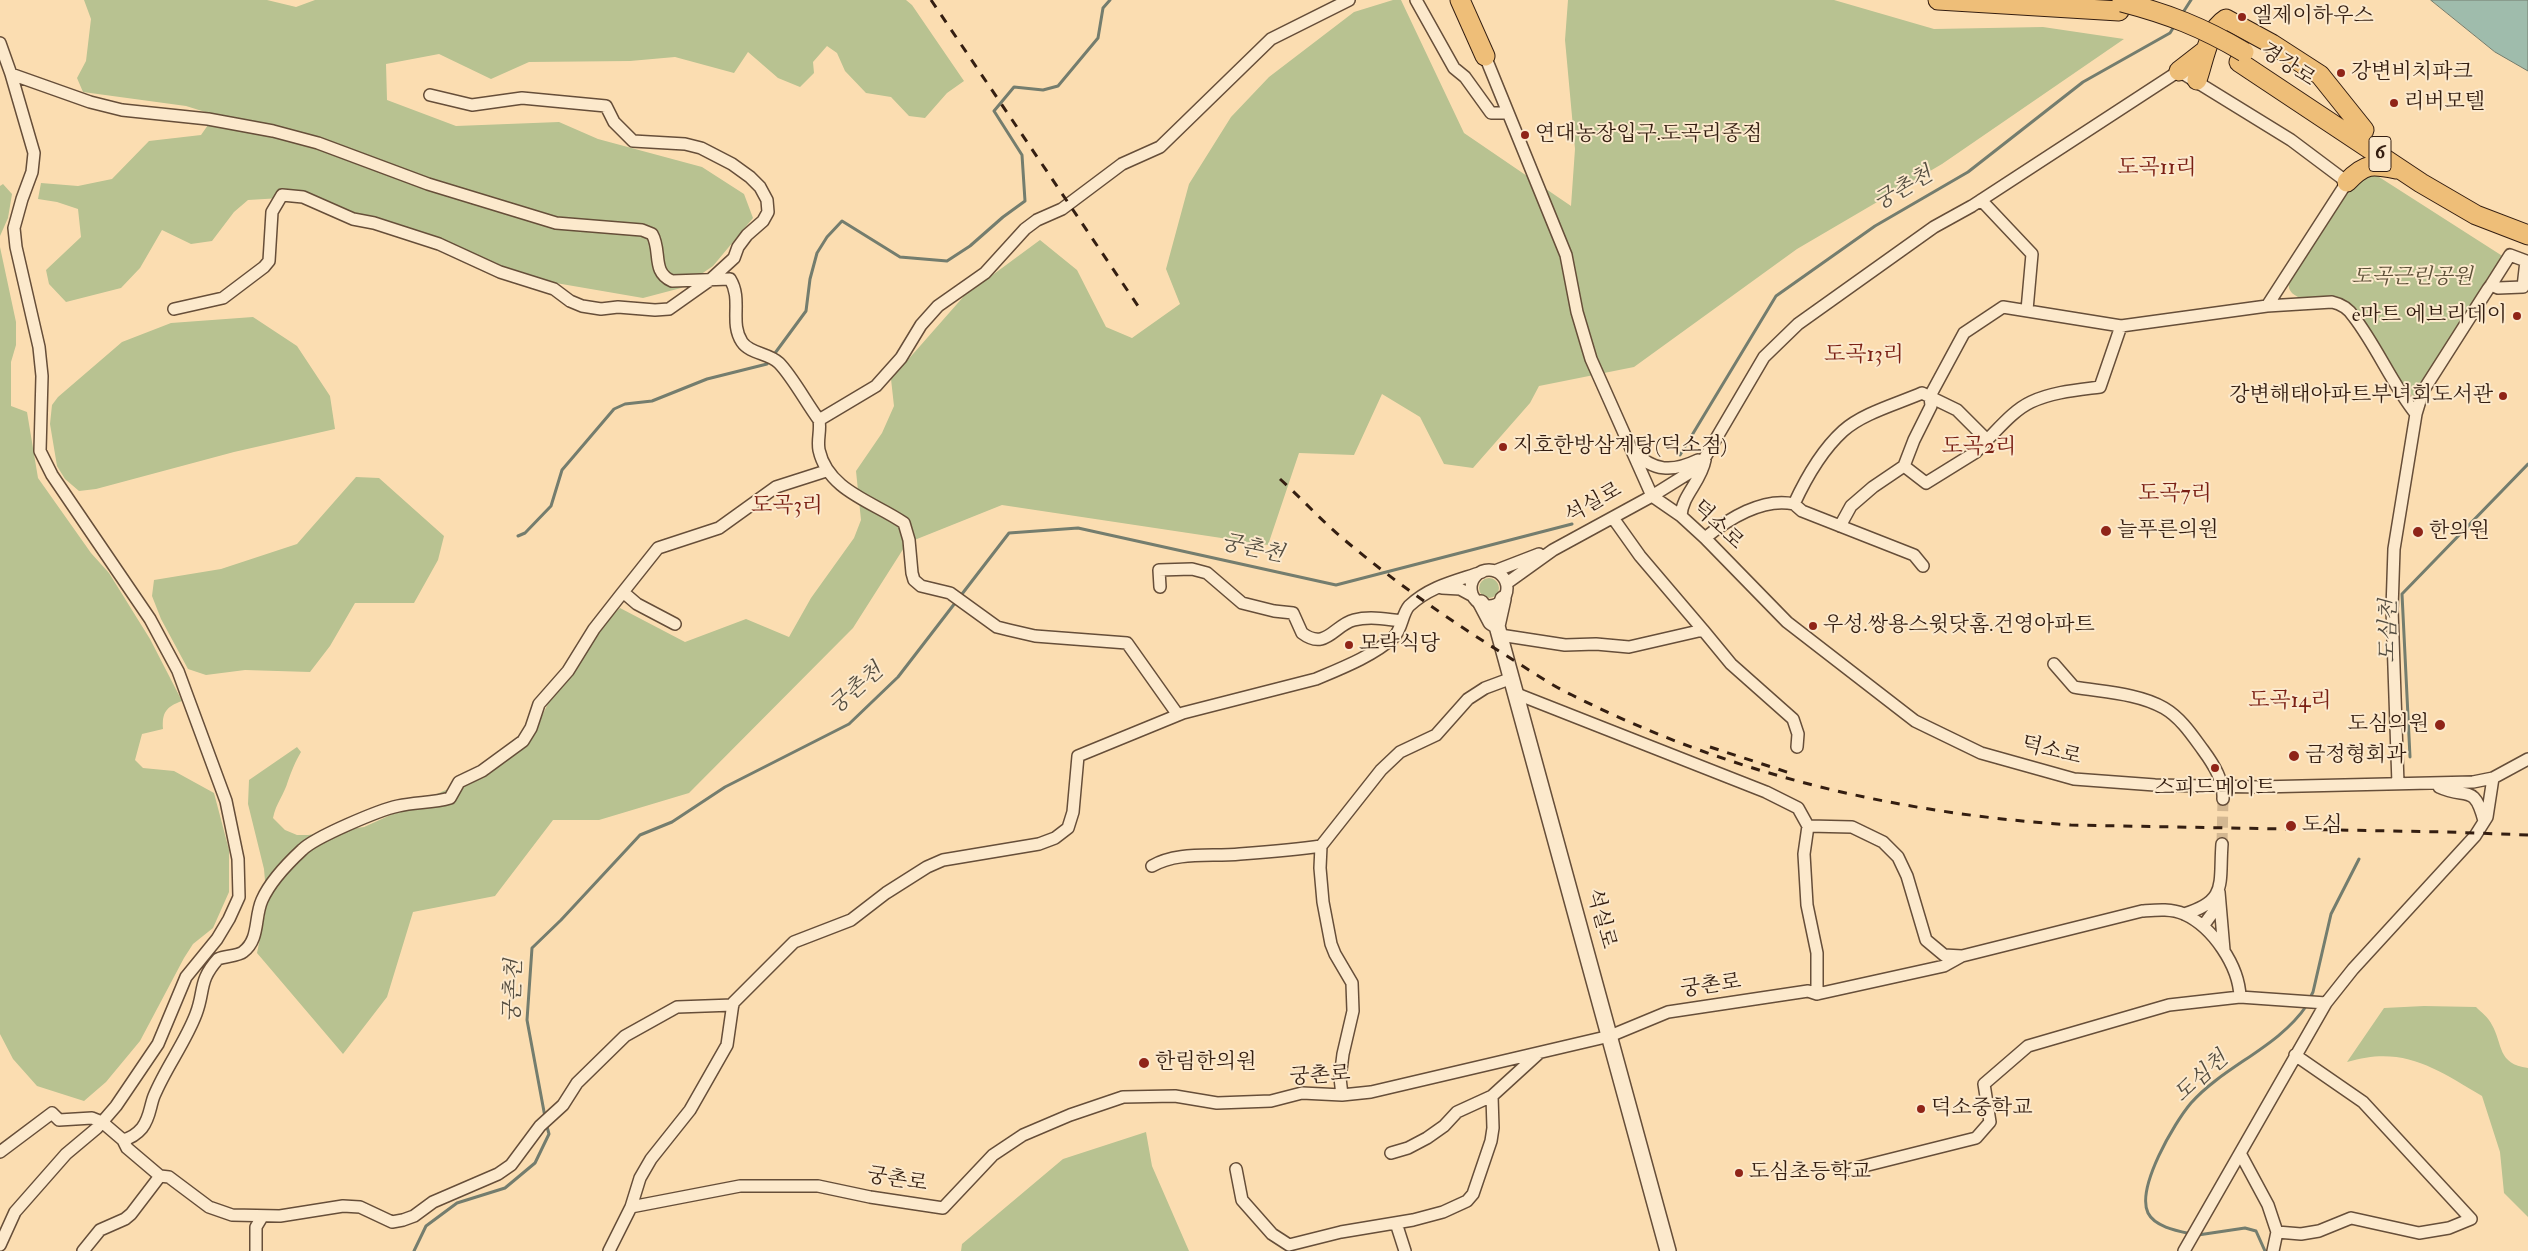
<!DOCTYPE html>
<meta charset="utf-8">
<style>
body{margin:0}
canvas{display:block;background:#fbddb1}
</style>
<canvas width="2528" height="1251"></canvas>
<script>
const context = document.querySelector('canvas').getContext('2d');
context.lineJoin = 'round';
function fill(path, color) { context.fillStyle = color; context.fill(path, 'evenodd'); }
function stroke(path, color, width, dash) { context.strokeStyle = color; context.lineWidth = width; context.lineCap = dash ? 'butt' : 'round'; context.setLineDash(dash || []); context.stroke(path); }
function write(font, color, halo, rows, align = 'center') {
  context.font = font + ' "IM FELL Double Pica","Noto Serif KR",serif'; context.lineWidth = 4; context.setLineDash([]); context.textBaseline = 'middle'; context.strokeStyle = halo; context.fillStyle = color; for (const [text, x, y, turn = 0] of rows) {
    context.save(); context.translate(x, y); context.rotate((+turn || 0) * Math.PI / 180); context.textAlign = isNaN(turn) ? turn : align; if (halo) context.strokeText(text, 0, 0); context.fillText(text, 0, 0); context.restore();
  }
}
fill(new Path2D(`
 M84,0H267L296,7L315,0H906L912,5L964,81L947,93L925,118L909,116L891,97L866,93L845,71L837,53L827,46L813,62L814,73L800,87L778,78L748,52L734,73L675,57L630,61L529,62L491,79L439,54L386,64L387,100L456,126L559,122L598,139L702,167L744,194L753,218L713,266L681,288L643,298L550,282L393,231L298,197L248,200L234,212L212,241L191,244L162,230L140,268L121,288L66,302L49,284L46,270L81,237L78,209L57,202L38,199L41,183L78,186L112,179L149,141L201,135L215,115L186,106L83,92L77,78L86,61L91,19Z
 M1393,0H1401L1464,133L1571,206L1575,149L1565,40L1568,0H1834L1934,29L2043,27L2124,39L1942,164L1797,249L1634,367L1539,386L1530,403L1473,468L1444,464L1420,417L1382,394L1354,455L1299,453L1268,545L1002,505L907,543L853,628L689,793L599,820H553L495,896L413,912L387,997L343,1054L257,953L267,904L264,869L248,804L249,780L297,747L301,752C295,762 292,770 288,781C284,795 276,803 273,818L285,830L297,835H308L364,827L501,765L531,738L574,651L620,608L685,642L746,619L789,637L811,598L854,538L861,520L856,471L882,433L894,406L891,379L964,296L1040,240L1077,270L1106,327L1132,338L1180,304L1166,269L1189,184L1231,117L1269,77L1354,12Z
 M2365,168L2504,257L2415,397L2400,388L2356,312L2298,297C2288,292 2288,287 2289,277L2355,176Z
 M3,184L12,194L8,218L0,236V186Z
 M0,247L16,322V345L11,362V406L27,412L38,478L91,553L109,573L150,639L182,701C166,707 162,712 163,729L142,734L135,760L143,768L174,771L214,793L229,850V892L213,928L193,944L184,958L140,1041L106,1082L84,1101L37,1086L13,1059L0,1034Z
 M253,317L297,346L330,396L335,429L234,452L96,489L79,491L65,479L57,466L50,424L52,405L58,397L122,342L171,323Z
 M356,477L379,478L444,536L438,560L414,603H355L330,646L310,672L245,670L206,675L188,669L161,619L152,596L154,580L221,569L297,544Z
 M1479 588a10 10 0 1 1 20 0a10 10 0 1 1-20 0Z
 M2424,1006L2476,1007C2481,1012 2489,1018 2492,1025C2503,1044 2497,1064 2528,1068V1217L2504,1193L2500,1152L2482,1096C2435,1068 2403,1045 2347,1062L2384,1008Z
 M1146,1132L1152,1166L1189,1251H961L962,1244L1063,1159Z`), '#b8c291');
const water = new Path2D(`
 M2431,0H2528V71L2495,52Z`);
fill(water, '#9fbcac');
stroke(water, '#747d6e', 1);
stroke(new Path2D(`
 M2182,14L2191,0
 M1680,455L1776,296L1875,226L1968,172L2083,82L2170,33L2175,25
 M518,536L525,533L551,506L562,470L614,409L625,404L652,401L707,379L767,364L806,311L810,279L817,253L827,237L842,221L900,257L947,261L970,246L1003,217L1025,201L1022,155L994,111L1014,87L1043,90L1058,86L1098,38L1103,8L1110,0
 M2410,757L2402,594L2528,464
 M2309,1000L2313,992L2331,914L2359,859
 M545,1117L527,1020L532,948L561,920L640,835L672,822L725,787L849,724L898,677L1009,533L1078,528L1336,585L1572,524
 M2192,1234C2178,1231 2155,1227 2148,1213C2136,1188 2174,1123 2191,1103C2225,1065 2278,1048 2307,1005
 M2198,1235L2245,1228L2256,1231L2265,1251
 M414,1251L426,1226L457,1203L505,1188L535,1163L549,1134L546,1123`), '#747d6e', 3);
stroke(new Path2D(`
 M2222,844L2223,799`), '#d3b791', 11, [11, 5.5]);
const minor = new Path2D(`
 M1416,0L1454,68L1465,77L1491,113H1507
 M0,43L11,74L34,153L32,172L22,199L14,228L16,247L39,347L42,376L40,451L52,475L150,619L178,671L226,801L238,859L239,897L229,919L217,939L186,977L158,1044L116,1106L97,1128L66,1154L15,1212L0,1245
 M1485,56L1566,255L1577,312L1591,359L1652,496
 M11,74L90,102L122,110L208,119L273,131L318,143L428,184L556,223L642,230L652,234C662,251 651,272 672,281L730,279C743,300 729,322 742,342C750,354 769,353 779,363C792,376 807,404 819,420
 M1981,200L2032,254L2027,310
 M174,309L223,298L264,267L269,261L272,212L282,195L303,197L353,219L374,223L439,244L500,272L554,289L570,301L582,306L601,309L618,307L655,310L669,309L710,280L734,258L738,247L747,235L763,221L768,212L767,200L760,187L750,177L732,164L701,148L685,144L633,141L614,122L606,106L522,98L472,105L430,95
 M2416,414L2423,391L2488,289L2491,285L2510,255L2526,261L2523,287L2498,288L2491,285
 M1987,440C2000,427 2014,410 2031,402C2052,392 2077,390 2100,387L2121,326
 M1634,451C1653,472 1673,472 1698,460
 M1652,496L1681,516L1705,538L1787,622L1915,721L1981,753L2074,779L2155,785L2259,787L2473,782L2493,778L2528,759
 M1794,504L1802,511L1914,555L1923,566
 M1681,516C1682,495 1701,482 1705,460
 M1613,518L1640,556L1703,630
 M1840,526L1851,506L1873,487L1904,466L1914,440L1931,406L1930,396L1964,333L2003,307L2121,326L2267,306L2332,302C2341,304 2349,309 2354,317C2377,347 2392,384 2416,414L2394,549L2392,609L2398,784
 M1705,538C1728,519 1763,497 1794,504C1806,478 1821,451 1843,431C1863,413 1897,404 1922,393L1957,410L1987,440L1976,452L1926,483L1904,466
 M1471 588a18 18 0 1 1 36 0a18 18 0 1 1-36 0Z
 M1495,571L1539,554
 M1507,583L1553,550L1652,496L1700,466L1764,357L1798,324L1934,227L1972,206L2179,71L2291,140L2347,182L2267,306
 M1160,587L1159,570L1192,569L1207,573L1242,603L1274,611L1293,613L1302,633C1326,651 1334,625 1354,620C1369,616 1387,619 1402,621
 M1442,588L1460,589L1473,596
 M675,624L637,604L623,592L658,548L719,528L776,487L826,471
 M1500,635L1565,645L1596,644L1629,647L1703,630L1731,664L1793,719L1798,734L1797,747
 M2054,664L2074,687C2102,692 2138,693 2164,708C2181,718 2192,735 2203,750C2214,765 2224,781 2223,799
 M1517,694L1766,792L1798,808L1808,826L1804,854L1807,905L1817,953V994
 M1178,715L1127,643L1035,636L1009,630L997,627L950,593L921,586L914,580L912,573L909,540L904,523C874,502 828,491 819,450C817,439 821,431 819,420L876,386L901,358L921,325L938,306L985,273L1025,229L1037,220L1062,209L1122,164L1160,147L1271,39L1349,0
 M2439,787C2466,800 2474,782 2484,821
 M1808,826L1852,827L1883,842L1898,857L1907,876L1926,940L1944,955L1962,956L2142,911C2155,910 2171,908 2184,914C2213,927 2239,966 2240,997
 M1152,866C1178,851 1211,857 1240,854C1267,852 1294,850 1321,846
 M2219,892L2224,950
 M2184,914C2228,901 2219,884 2222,844
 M2203,926L2214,911L2217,899
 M1342,1095L1340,1078L1343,1054L1353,1011L1352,983L1335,954L1331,944L1323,902L1320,868L1321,846L1381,770L1400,752L1436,735L1468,699L1485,688L1512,678
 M123,1140L127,1148L160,1176L169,1177L209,1207L232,1215L280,1216L343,1206L360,1207L392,1222L403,1220L414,1216L433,1202L498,1174L511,1165L540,1126L563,1105L577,1083L625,1036L677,1007L733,1005
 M0,1152L52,1113L59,1120L92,1118L102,1122L123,1140C131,1138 137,1134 142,1128C150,1118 150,1106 154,1096C166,1067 185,1043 196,1014C205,991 198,981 218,959C225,956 238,956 243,952C260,939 254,918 262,900C270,882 288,863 302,850C315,837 379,810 398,806C416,802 433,803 450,798L459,782L482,771L523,741L531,728L539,704L568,671L594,629L623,592
 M1391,1153L1408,1148L1427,1138L1444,1126L1457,1112L1492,1096L1538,1054
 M2240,1153L2268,1205L2277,1232L2273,1251
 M1236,1169L1242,1200L1272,1234L1289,1245L1341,1232L1413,1220L1443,1212L1467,1201L1473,1194L1491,1141L1493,1128L1492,1096
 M1848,1170L1976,1138L1990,1122L1984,1084L2028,1046L2169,1005L2240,997L2326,1003
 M631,1207L640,1178L651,1159L690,1110L727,1045L733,1003L794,942L851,920L886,893L927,867L943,860L1039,844L1055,838L1068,828L1073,812L1078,756L1183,713L1316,679C1342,668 1373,656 1394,637C1402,629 1402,614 1409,606C1430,586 1456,581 1482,572
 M1396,1223L1405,1251
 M2277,1232L2301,1234L2319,1231L2351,1218L2419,1233L2449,1228L2471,1219L2363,1102L2295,1055
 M83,1251L100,1230L125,1219L131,1214L160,1176
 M256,1251V1227L262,1217
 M609,1251L631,1207L740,1186H818L870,1197L943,1208L993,1155L1023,1135L1070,1115L1123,1097L1175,1096L1217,1103L1271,1101L1302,1093L1342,1095L1371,1092L1610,1036L1668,1012L1808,991L1817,994L1944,966L1962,956
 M2184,1251L2326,1003L2353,969L2475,836L2487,817L2493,778`);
const tertiary = new Path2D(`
 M1503,599L1497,626L1668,1251
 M1481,603L1491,622L1497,626`);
const primary = new Path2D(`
 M1460,0L1485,56
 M1938,0L2119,11
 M2239,62L2421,183L2476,215L2528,235
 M2179,71L2206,50
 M2197,80C2204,61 2207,31 2226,19L2272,44L2320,75L2364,130
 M2347,182C2365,163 2372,164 2396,169`);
stroke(minor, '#664e39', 14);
stroke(tertiary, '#664e39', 18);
stroke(primary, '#341e11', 21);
stroke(minor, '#fce9cc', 11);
stroke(tertiary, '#fce9cc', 15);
stroke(primary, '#eebe78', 19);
stroke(new Path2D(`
 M931,0L1138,306
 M1280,479C1301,498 1320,519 1341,537C1393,581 1449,620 1507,656C1528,669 1549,684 1572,695C1731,775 1894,813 2071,825L2447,832L2528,835
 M1710,747L1793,774`), '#341e11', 3, [9, 9]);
const primaryBridge = new Path2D(`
 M2122,2C2168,14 2202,27 2244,52`);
stroke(primaryBridge, '#341e11', 21, []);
stroke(primaryBridge, '#eebe78', 19);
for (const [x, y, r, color] of [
 [2242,17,5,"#8f2418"],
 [2341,73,5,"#8f2418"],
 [2394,103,5,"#8f2418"],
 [1525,135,5,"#8f2418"],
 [2517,316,5,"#8f2418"],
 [2503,396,5,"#8f2418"],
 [1503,447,5,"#8f2418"],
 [2106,531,6,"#8f2418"],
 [2418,532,6,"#8f2418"],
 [1813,626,5,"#8f2418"],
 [1349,645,5,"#8f2418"],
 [2440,725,6,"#8f2418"],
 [2294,756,6,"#8f2418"],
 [2215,768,5,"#8f2418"],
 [2291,826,6,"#8f2418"],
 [1144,1063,6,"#8f2418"],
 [1921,1109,5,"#8f2418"],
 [1739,1173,5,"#8f2418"]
]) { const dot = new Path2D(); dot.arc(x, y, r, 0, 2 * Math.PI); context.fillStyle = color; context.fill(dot); stroke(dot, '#fce9cc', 2); }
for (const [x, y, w] of [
 [2380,154,22]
]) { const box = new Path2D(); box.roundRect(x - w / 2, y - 17.5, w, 35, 4); context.fillStyle = '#fce9cc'; context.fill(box); stroke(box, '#341e11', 1); }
write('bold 20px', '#341e11', null, [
 ["6",2380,154]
]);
write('21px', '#341e11', '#fce9cc', [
 ["엘제이하우스",2252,17],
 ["강변비치파크",2351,73],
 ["리버모텔",2404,103],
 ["연대농장입구.도곡리종점",1535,135],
 ["e마트 에브리데이",2507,316,"right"],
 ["강변해태아파트부녀회도서관",2493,396,"right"],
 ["지호한방삼계탕(덕소점)",1513,447],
 ["늘푸른의원",2117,531],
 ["한의원",2429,532],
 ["우성.쌍용스윗닷홈.건영아파트",1823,626],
 ["모락식당",1359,645],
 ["도심의원",2429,725,"right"],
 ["금정형회과",2305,756],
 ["스피드메이트",2215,789,"center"],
 ["도심",2302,826],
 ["한림한의원",1155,1063],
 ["덕소중학교",1931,1109],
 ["도심초등학교",1749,1173]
], 'left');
write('21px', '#341e11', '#fce9cc', [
 ["경강로",2287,66,33],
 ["석실로",1594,504,-29],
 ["덕소로",1717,526,43],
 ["덕소로",2051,752,14],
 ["석실로",1600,919,75],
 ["궁촌로",1711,987,-8],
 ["궁촌로",1320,1077,-4],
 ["궁촌로",897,1181,9]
]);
write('italic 21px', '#5c4f37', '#fce9cc', [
 ["도곡근린공원",2412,278]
]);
write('22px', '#7a1f14', '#fce9cc', [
 ["도곡11리",2157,169],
 ["도곡13리",1864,356],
 ["도곡2리",1979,448],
 ["도곡7리",2175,495],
 ["도곡3리",787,507],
 ["도곡14리",2290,702]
]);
write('italic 22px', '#544d40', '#fce9cc', [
 ["궁촌천",1904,190,-30],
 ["궁촌천",1252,550,12],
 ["도심천",2390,631,-89],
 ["궁촌천",857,690,-41],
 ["궁촌천",515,991,-88],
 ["도심천",2202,1078,-42]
]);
</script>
